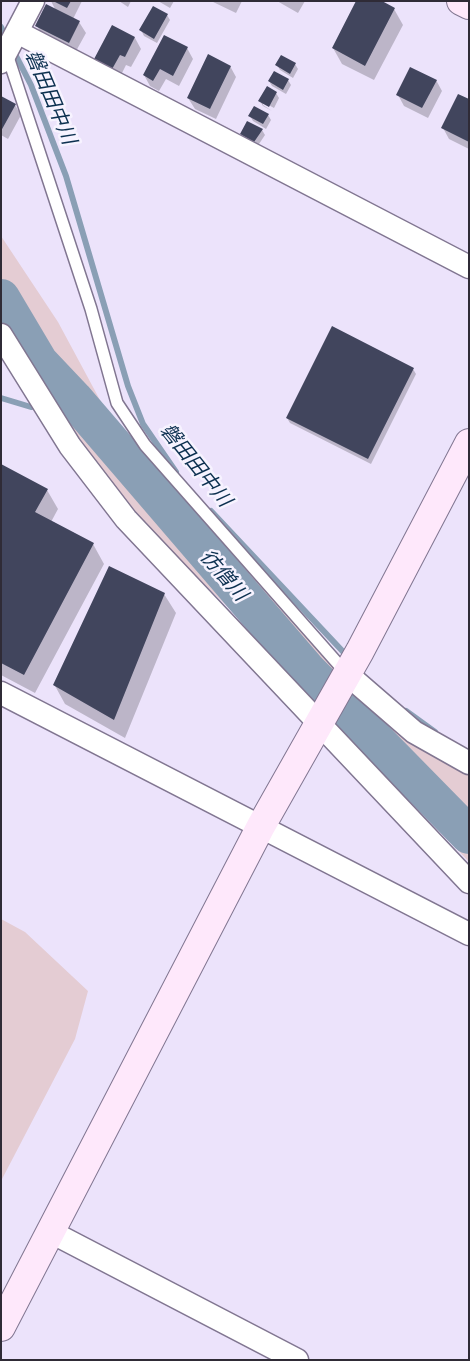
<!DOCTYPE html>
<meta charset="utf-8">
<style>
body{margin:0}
#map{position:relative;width:470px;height:1361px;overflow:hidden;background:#ece3fb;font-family:Commissioner,sans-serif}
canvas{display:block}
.frame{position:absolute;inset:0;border:2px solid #2f2b36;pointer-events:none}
</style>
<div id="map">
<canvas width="470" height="1361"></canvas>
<div class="frame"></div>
</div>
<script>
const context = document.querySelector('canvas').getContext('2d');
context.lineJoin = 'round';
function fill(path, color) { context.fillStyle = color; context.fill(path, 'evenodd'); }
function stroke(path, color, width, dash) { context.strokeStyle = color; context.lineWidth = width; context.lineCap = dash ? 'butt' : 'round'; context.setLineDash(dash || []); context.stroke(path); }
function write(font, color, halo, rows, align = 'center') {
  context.font = font + ' Commissioner,"Noto Sans JP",sans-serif'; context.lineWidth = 5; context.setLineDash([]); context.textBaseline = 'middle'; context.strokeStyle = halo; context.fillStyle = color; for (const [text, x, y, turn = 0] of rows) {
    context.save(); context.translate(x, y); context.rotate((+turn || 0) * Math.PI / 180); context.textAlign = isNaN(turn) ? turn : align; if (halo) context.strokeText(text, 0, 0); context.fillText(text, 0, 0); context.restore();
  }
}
fill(new Path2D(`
 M1,236L58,322L115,428L270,587L347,674L469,765V862L239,618L151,532L113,502L1,335Z
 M1,919L25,932L88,991L75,1039L1,1181Z`), '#e4ccd3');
fill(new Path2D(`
 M51,1H82L73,19L79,22L86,33L75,53L43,37L37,26L56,11Z
 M119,1H131L128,7Z
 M158,1H174L170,8Z
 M211,1H242L236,13Z
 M277,1H305L298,13Z
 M394,9L403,25L374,80L342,64L333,48Z
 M167,15L170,20L157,43L144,36L141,30Z
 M112,27L135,38L141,49L131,67L126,65L118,81L101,72Z
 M187,48L193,59L179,86L166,79L159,91L150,86L144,75Z
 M295,64L298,69L293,78L280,70L277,65Z
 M230,66L236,77L216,119L195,109L188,98Z
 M288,80L291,85L286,94L272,86L269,81Z
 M436,80L442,91L428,118L404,106L398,95Z
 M276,93L279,98L274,108L263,102V105L272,111L263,106L260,101Z
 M1,97L15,105L21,115L8,139L1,135Z
 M469,100V149L449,139L443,128Z
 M268,115L271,120L266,129L253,121L250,116Z
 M262,130L265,135L257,147L244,139L241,134Z
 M413,369L416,374L371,464L290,423L287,418Z
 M1,466L47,490L58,509L51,522L93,544L104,564L35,693L1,675Z
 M164,594L176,613L125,738L65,704L54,684Z`), '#0003');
stroke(new Path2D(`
 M1,27L7,39
 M13,50L31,85L66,176L128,386L143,424L176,472
 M1,398L31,407L74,399
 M211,511L348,657
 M406,711L435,732`), '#8a9fb5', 6);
stroke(new Path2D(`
 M1,298L39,362L74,399L306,669L469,835`), '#8a9fb5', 38);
fill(new Path2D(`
 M53,1H71L67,8Z
 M356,1H382L395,8L365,66L332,48Z
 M46,4L80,21L69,43L35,26Z
 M153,6L168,14L154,39L139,30Z
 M112,25L135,37L125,57L120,55L111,71L93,61Z
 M164,35L188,47L173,76L160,69L153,81L143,75Z
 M208,54L231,66L210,109L187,98Z
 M281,55L296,63L290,74L275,65Z
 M410,67L437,80L422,108L396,95Z
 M274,71L289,79L283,90L268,81Z
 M267,86L277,92L269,107L258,101Z
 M458,94L469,99V142L441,128Z
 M1,96L16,104L1,131Z
 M254,106L269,114L263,124L248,116Z
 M247,121L263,129L254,142L240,134Z
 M332,326L414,368L368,459L286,418Z
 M1,464L48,489L35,512L94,543L24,675L1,663Z
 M109,566L165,593L114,720L53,685Z`), '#41455d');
const lane = new Path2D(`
 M7,54L91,309L117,403L145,445L347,674`);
const street = new Path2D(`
 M17,32L469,267
 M1,62L33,1
 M1,335L70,446L126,519L469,882
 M347,674L414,732L469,763
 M1,693L469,934
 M51,1232L297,1360`);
const secondary = new Path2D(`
 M461,1L469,5
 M1,1327L261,826L360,651L469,443`);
stroke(lane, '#817691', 14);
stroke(street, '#817691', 25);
stroke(secondary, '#817691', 30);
stroke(lane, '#fff', 11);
stroke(street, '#fff', 22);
stroke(secondary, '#fee8fb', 28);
write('italic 20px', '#0c3050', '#f7f3ff', [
 ["磐田田中川",51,97,67],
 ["磐田田中川",196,465,51],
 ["彷僧川",224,575,49]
]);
</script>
